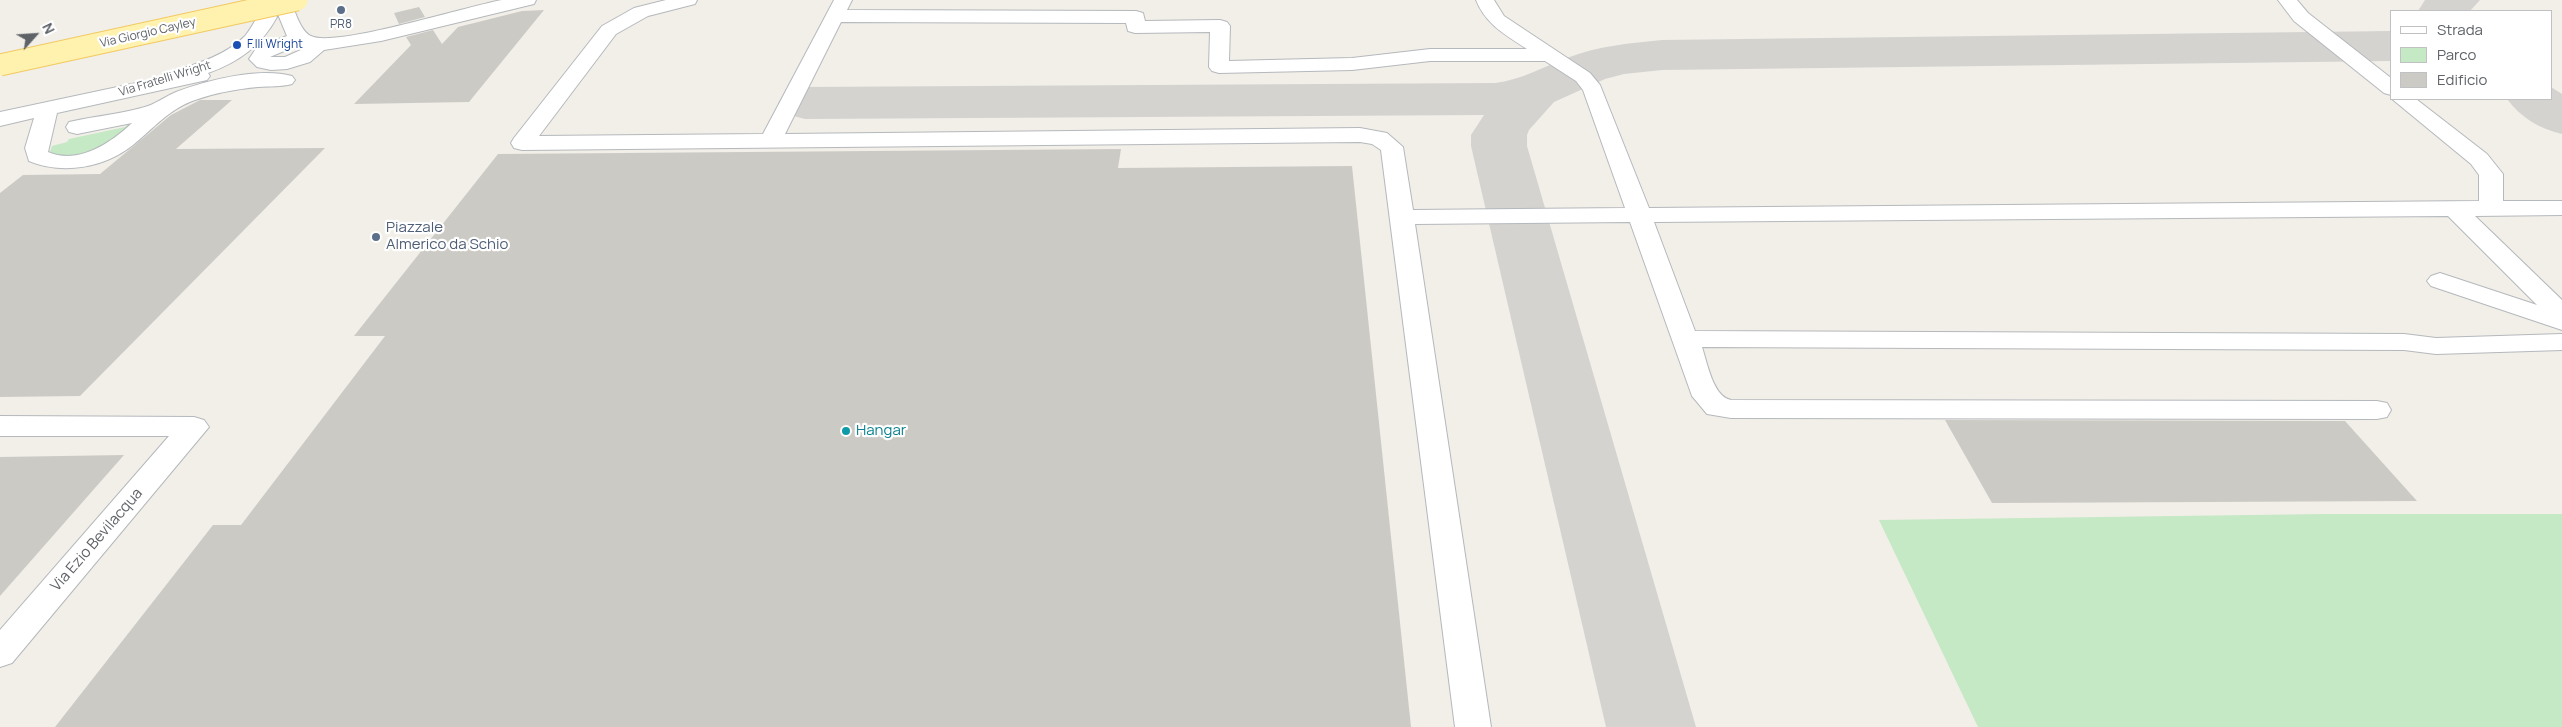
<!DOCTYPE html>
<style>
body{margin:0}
#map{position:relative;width:2562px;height:727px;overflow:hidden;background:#f1efe8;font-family:Manrope,sans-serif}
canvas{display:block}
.legend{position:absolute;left:2390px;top:10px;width:162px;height:90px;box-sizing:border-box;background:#fff;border:1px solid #bfc1c3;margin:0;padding:6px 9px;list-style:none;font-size:15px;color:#5f6368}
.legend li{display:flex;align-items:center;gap:10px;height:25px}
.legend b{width:25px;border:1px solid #bfc1c3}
.north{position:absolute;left:10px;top:10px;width:50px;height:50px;-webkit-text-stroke:4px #fff;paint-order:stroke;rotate:64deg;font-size:14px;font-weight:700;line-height:20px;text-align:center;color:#5f6368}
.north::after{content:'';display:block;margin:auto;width:18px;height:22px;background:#5f6368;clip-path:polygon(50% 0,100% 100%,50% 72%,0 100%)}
</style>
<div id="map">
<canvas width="2562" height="727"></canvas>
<ul class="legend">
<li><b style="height:6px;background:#fff"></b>Strada</li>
<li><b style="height:14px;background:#c5e8c5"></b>Parco</li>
<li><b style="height:14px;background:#cccac5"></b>Edificio</li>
</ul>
<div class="north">N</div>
</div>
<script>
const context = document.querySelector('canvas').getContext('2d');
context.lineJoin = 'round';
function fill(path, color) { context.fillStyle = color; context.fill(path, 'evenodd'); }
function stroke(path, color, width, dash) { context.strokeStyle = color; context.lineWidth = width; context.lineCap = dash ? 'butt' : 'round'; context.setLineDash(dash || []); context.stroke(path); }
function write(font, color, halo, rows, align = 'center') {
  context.font = font + ' Manrope,sans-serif'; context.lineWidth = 4.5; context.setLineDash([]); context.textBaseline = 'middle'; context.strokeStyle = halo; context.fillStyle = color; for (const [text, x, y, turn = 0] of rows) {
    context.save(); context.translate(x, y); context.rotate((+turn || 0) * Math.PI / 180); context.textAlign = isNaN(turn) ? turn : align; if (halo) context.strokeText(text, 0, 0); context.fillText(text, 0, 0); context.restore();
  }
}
fill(new Path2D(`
 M129,123H133C124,131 114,142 102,148C90,154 62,162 50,152L52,146L67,142L69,139L125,127Z
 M2326,514H2562V727H1978L1879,520Z`), '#c5e8c5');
fill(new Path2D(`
 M2425,0H2480L2470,11H2418Z
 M2391,31V61L1662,70L1624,74L1605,79L1554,102L1529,130L1527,135V146L1696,727H1606L1471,146V135L1484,115L805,119L786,114L778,103L786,92L805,87L1495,83C1521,80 1543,67 1567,58C1597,46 1631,43 1662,40Z
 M2551,87L2562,94V134C2540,129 2521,118 2507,99H2551Z`), '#d4d3d0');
fill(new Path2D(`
 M419,7L425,17L399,24L394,13Z
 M544,10L469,102L354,104L411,45L406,37L433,30L442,44L458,27L522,11Z
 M200,100H232L176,149L325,148L80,396L0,397V193L23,175L100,174L171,115Z
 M1121,149L1118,168L1352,166L1411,727H55L213,525H241L385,336H354L498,154Z
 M1945,420L2345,421L2417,501L1992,503Z
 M124,455L0,596V457Z`), '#cccac5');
const minor = new Path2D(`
 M272,0H290C295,10 300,31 311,36C336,48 467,6 502,0C513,0 525,0 536,0L534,4L381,41L324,50L310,62L287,69L271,70L257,67L249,59L257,47L287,36ZM291,48L303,49L285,57H270Z
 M666,0H697L695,4L648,16L616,34L539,136L763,134L834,0H852L847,10L1136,11L1143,13L1145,21L1220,20L1227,22L1230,26L1229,61L1352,58L1430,49H1527C1506,35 1486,25 1476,0H1494L1504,16L1590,73L1600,85L1649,208L2479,201V175L2471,164L2392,99H2416L2487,154L2503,174V201H2562V215L2475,216L2562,300V330L2431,286L2427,281L2431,276L2440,273L2537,305L2448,216L1654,222L1695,331L2404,334L2436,338L2562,334V350L2436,354L2404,350L1702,347C1707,362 1713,397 1731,400L2377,401L2387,403L2391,410L2387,417L2377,419L1731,418L1707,414L1692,396L1630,222L1415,224L1491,727H1455L1381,150L1372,144L1360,142L522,150L514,148L511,143L514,138L602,26L634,8ZM841,22L1126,23L1128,31L1135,33L1210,32L1209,67L1212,71L1219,73L1352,70L1430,61H1545L1576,81L1583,90L1625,208L1413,210L1403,147L1387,133L1360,128L785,134Z
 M2278,0H2297L2308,13L2391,78V95L2384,93L2294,21Z
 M267,11L274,13L277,17C261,46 239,62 208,73L210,76L207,80L57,113L48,152C78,165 111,143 132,123L77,134L69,132L66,127L69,122C95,116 123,114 148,106C157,103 166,96 176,92C207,80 260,67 292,76L295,80L292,84C281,87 270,86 258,87C236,89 215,93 195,100C169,109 154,128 133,145C104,168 63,175 29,161L25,148L34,118L0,126V112L169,76L172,72C197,64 226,55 245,36C251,29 255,20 260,13Z
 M0,416L194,417L204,420L209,427L12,663L0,667V630L169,436H0Z`);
stroke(minor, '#b5b8bc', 2);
fill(minor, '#fff');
const majorBridge = new Path2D(`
 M0,65L297,0`);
stroke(majorBridge, '#f2c960', 23, []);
stroke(majorBridge, '#fff2af', 21);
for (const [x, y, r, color] of [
 [341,10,5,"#5c6f8a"],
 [237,45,5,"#1a4fb4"],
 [376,237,5,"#5c6f8a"],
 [846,431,5,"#0f9aa8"]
]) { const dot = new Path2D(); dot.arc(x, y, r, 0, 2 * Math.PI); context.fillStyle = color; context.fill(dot); stroke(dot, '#fff', 2); }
write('12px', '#4e5e75', '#fff', [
 ["PR8",341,25]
]);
write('12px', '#5f6368', '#fff', [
 ["Via Giorgio Cayley",148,33,-13],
 ["Via Fratelli Wright",165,79,-17]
]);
write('12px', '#164399', '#fff', [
 ["F.lli Wright",247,45]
], 'left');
write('15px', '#4e5e75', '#fff', [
 ["Piazzale",386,228],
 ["Almerico da Schio",386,245]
], 'left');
write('15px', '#0d838f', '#fff', [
 ["Hangar",856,431]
], 'left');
write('15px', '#5f6368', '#fff', [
 ["Via Ezio Bevilacqua",97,540,-49]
]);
</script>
